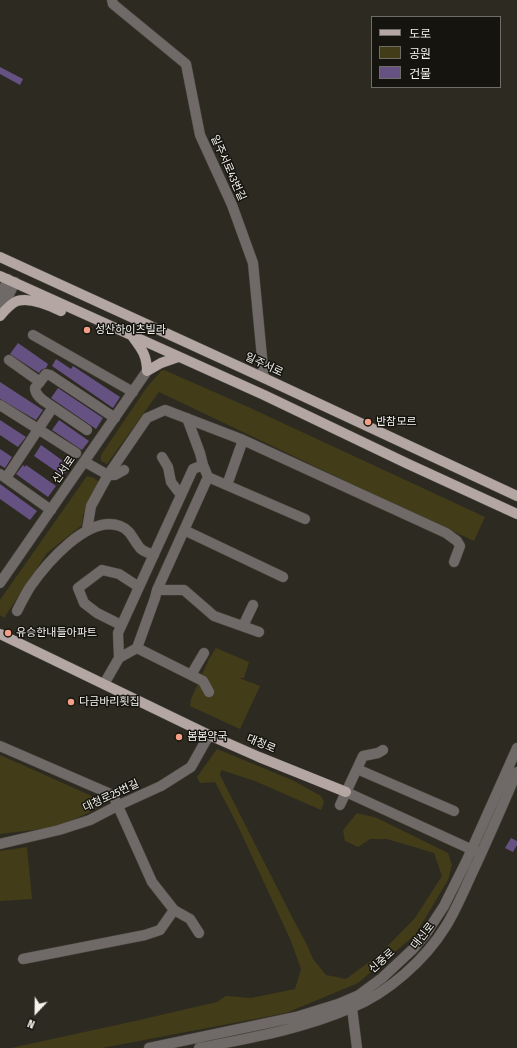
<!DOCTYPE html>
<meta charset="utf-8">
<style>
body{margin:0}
#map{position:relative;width:517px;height:1048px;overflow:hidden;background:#2d2b21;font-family:"Fira Sans Condensed","Noto Sans KR",sans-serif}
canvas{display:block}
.legend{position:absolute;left:371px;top:16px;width:130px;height:72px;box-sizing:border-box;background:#15140f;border:1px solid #6e6d67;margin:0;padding:5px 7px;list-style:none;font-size:12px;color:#f4f3ec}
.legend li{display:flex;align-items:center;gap:8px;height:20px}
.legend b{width:20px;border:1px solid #6e6d67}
.north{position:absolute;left:16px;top:992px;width:40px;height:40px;-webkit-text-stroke:3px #15140f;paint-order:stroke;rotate:202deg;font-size:11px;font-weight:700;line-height:16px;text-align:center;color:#f4f3ec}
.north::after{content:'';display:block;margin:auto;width:14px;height:18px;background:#f4f3ec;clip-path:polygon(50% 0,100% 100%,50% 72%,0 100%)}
</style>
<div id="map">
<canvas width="517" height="1048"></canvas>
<ul class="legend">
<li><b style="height:5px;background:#b3a6a3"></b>도로</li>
<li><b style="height:11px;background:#423c18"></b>공원</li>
<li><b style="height:11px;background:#665183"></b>건물</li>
</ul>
<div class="north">N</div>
</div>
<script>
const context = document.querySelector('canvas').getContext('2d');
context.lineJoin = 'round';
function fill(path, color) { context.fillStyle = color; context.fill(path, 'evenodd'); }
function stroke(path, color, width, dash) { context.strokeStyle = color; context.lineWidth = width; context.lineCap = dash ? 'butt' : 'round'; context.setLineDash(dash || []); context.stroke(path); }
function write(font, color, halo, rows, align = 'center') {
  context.font = font + ' "Fira Sans Condensed","Noto Sans KR",sans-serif'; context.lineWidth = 3; context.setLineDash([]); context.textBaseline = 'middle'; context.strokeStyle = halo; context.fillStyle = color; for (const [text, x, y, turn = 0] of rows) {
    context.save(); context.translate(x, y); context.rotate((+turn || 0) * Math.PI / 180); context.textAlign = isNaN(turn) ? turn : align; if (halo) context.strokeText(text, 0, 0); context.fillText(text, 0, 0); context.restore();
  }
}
fill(new Path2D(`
 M164,370L246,406L485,517L474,541L352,484L159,392L107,464L101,461V455L147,387L161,371Z
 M87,476L94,478L98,481L99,486L83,515L82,525L47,553L4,618L0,615V600Z
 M216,648L249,662L244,678H239L260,686L240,729L190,706L191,699L209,659Z
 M217,749L292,780L321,796L324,802L321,810L255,781L221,770L220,775L291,915L307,945L313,959L326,975L346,979L380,954L415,918L442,876L434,853L387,839H370L358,847L345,841L343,830L357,813L377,818L448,853L452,865L448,880L415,935L358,983L286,1013L102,1048H11L135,1021L217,1002L226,996L251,998L295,989L301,969L291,941L237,824L215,782L200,783L197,777Z
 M0,755L103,801L96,809L58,827L0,834Z
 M27,847L32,899L0,901V851Z`), '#423c18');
fill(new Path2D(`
 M0,67L23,79L20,85L0,74Z
 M18,343L48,364L46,368L41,370L39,373L10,354Z
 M56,359L71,369L73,366L120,397L113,408L52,366Z
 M0,382L43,410L36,420L0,399Z
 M58,388L103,418L96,429L51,398Z
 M0,420L26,437L18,447L0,435Z
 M59,420L89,441L82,450L52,430Z
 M41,445L70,466L63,476L34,456Z
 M0,449L12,457L5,468L0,465Z
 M23,465L25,467L26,465L56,486L48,497L16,474Z
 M0,484L37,511L30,520L0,499Z
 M511,838L517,841V845L513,852L505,848Z`), '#665183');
const minor = new Path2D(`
 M112,0L113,4L186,64L200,135L232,205L253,263L264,378
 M0,297L8,279
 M0,313L15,282
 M33,335L133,392
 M9,360L40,382
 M0,405L76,453
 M53,407L87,430
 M187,418L200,453L203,465
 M162,457L168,467L171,482L181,495
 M85,462L108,475H115L124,470
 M0,474L51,510
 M208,477L305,519
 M6,478L53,407C46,402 35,397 35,388L46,374L50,375L115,418
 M227,485L243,440
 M87,530L91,506L108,475L147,418L165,410L243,440L446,533L457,541L460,546L454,562
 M184,530L283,577
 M0,583L147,371
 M157,590H184L214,616L259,632
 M17,611C21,603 25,595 30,587C46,564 88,514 120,526C131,530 133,540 140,548C144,552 149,553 154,555
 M121,625L97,613L84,603L78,588L102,570L119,574L139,587
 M243,626L253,605
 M137,648L203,681L209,692
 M191,675L204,653
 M104,684L119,658L137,648L155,598L157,590L208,477L203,465L193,469L118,633L119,658
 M0,746L113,795L152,882L174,910L190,919L199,933
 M357,769L454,811
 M346,792L477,852
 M340,805L363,756L378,753L383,750
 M0,844L59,830L90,820L117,806L161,786L191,767L209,735
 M23,959L145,935L160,930L174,910
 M352,1008L357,1048
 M149,1048L296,1017L338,1004L359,995L382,978L413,949L425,935L444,906L466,862L517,748
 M199,1048C250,1038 303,1029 351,1008C388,993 425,960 446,926C457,908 465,888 474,869C489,837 503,804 517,772`);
const major = new Path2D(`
 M0,257L264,378L517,496
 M0,276L264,395L406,463L517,514
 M0,316C5,310 10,304 17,301C30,297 49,305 61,311
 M132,336C141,348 147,355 147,371
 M147,371L161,363L178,357
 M0,634L209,735L259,757L346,792`);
stroke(minor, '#49473d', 11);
stroke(major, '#49473d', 11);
stroke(minor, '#6f6967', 10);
stroke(major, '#b3a6a3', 10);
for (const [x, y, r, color] of [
 [87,330,4,"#f39f86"],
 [368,422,4,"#f39f86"],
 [8,633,4,"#f39f86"],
 [71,702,4,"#f39f86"],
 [179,737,4,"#f39f86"]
]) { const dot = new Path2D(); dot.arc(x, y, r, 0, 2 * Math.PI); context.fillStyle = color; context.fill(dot); stroke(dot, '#15140f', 1.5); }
write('11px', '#f4f3ec', '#15140f', [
 ["일주서로43번길",228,168,66],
 ["일주서로",264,365,25],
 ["신서로",64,470,-55],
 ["대청로",261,744,23],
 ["대청로25번길",111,796,-25],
 ["대신로",423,936,-52],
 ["신중로",382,961,-42]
]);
write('11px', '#f4f3ec', '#15140f', [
 ["성산하이츠빌라",95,330],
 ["반참모르",376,422],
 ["유승한내들아파트",16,633],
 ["다금바리횟집",79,702],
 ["봄봄약국",187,737]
], 'left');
</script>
